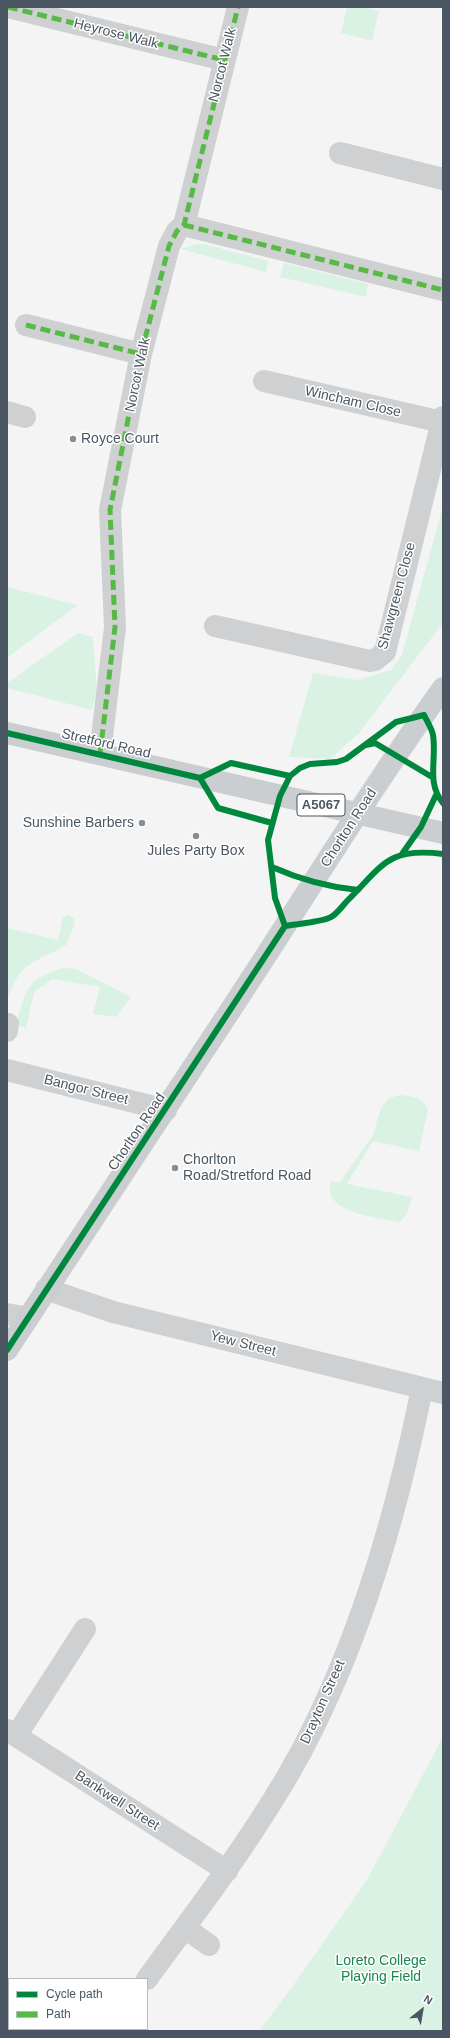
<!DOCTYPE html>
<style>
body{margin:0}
#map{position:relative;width:450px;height:2038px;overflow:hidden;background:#f4f4f4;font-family:Helvetica,sans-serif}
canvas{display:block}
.frame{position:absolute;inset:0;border:8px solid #4a5661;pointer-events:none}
.legend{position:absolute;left:8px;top:1978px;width:140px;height:52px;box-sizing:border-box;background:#fff;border:1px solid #b7bbc0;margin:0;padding:5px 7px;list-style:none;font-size:12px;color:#4a5661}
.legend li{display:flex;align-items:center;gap:8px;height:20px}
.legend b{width:20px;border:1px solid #b7bbc0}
.north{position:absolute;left:402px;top:1990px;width:40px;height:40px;-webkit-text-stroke:3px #fff;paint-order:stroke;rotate:31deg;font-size:11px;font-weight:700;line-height:16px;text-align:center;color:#4a5661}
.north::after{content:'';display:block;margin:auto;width:14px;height:18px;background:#4a5661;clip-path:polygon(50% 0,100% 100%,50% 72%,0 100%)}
</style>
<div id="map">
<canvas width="450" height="2038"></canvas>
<div class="frame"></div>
<ul class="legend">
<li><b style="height:5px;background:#00873e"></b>Cycle path</li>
<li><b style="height:5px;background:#58b947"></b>Path</li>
</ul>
<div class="north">N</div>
</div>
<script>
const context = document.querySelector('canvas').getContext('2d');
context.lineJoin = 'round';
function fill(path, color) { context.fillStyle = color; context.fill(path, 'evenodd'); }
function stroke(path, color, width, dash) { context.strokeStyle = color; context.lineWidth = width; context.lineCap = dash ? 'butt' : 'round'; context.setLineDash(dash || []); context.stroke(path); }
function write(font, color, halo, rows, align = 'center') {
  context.font = font + ' Helvetica,sans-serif'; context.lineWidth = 3; context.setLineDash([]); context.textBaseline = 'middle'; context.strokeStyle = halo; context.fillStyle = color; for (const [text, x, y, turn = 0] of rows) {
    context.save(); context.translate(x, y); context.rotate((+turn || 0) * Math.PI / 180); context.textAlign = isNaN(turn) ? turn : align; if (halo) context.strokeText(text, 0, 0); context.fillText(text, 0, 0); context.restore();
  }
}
fill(new Path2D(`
 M347,7H361L379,11L372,41L341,33Z
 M197,244H204L268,261L266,272L181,249Z
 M284,263L368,284L366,297L280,277Z
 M443,506V623L359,733L330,759L289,757L313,673L357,680L391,670L402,655Z
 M7,587L78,605L7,658Z
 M78,633L93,637L97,691L92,710L7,688V683Z
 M68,915L74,919L75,924L66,945C33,965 20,959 7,1002V928L58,940L63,917Z
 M62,968L76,969L131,997L116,1017L93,1014L100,987L52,979L34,992L26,1028L16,1025C25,991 26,979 62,968Z
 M401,1095C414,1097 421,1097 428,1109L419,1151L373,1141L347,1184L412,1197L408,1212L400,1222C378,1217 321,1214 331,1181L340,1182L373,1135L381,1108L389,1098Z
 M443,1737V2031H259L292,1987L367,1880Z`), '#d9f2e3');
stroke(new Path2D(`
 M8,7L224,60
 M340,153L443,179
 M184,225L443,290
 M26,325L141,354
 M264,381L442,422
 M7,412L25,417
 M215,626L370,661L375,660L385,652L443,417
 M100,754L115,627L110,510L141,354L169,246L177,231L184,225L238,7
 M7,1031L8,1024
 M7,1070L166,1110
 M46,1289L113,1312L443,1393
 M7,1314L28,1318
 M7,1730L227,1871
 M16,1736L85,1629
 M185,1928L209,1945
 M147,1979C201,1905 257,1833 301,1752C361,1639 397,1513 422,1388
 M114,2031L115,2029`), '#ced0d2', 22);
stroke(new Path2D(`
 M7,733L443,833
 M7,1350C85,1230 165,1111 243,991C309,890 373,786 443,688`), '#caced1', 22);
stroke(new Path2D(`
 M8,7L224,60
 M184,225L443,290
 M26,325L141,354
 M100,754L115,627L110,510L141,354L169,246L177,231L184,225L238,7`), '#58b947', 5, [10, 5]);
stroke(new Path2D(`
 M424,715C427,721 432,729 433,735C437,759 426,783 443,803
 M7,733L200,778
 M366,745L375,743L432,777
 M200,778L231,763L290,776
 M200,778L218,808L272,823
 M402,854L421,827L436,795
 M272,867C299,879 328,887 358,890
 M285,926L275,898L268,840L280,796L290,776L300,768L310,764L337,762L346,759L396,722L424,715
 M285,926C295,924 323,922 331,917C337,914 343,905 348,900C383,865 388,847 443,854
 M7,1350L285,926`), '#00873e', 6);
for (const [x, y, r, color] of [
 [73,439,4,"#868d94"],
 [142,823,4,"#868d94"],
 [196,836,4,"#868d94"],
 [175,1168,4,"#868d94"]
]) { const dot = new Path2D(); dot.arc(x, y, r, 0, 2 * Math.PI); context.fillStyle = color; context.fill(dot); stroke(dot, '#fff', 1.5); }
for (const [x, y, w] of [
 [321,805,48]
]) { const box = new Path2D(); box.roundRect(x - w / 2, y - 11, w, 22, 3); context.fillStyle = '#fff'; context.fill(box); stroke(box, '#4a5661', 1); }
write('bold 13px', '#4a5661', null, [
 ["A5067",321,805]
]);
write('14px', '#4a5661', '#fff', [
 ["Heyrose Walk",116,34,14],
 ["Norcot Walk",223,65,-76],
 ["Norcot Walk",138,375,-78],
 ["Wincham Close",353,402,13],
 ["Shawgreen Close",397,596,-75],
 ["Stretford Road",106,744,13],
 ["Chorlton Road",349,828,-57],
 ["Bangor Street",86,1090,14],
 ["Chorlton Road",137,1132,-56],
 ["Yew Street",243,1344,14],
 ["Drayton Street",323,1702,-66],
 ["Bankwell Street",117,1801,33]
]);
write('14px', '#4a5661', '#fff', [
 ["Royce Court",81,439],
 ["Sunshine Barbers",134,823,"right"],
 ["Jules Party Box",196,851,"center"],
 ["Chorlton",183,1160],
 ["Road/Stretford Road",183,1176]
], 'left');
write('14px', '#17864f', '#fff', [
 ["Loreto College",381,1961],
 ["Playing Field",381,1977]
]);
</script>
